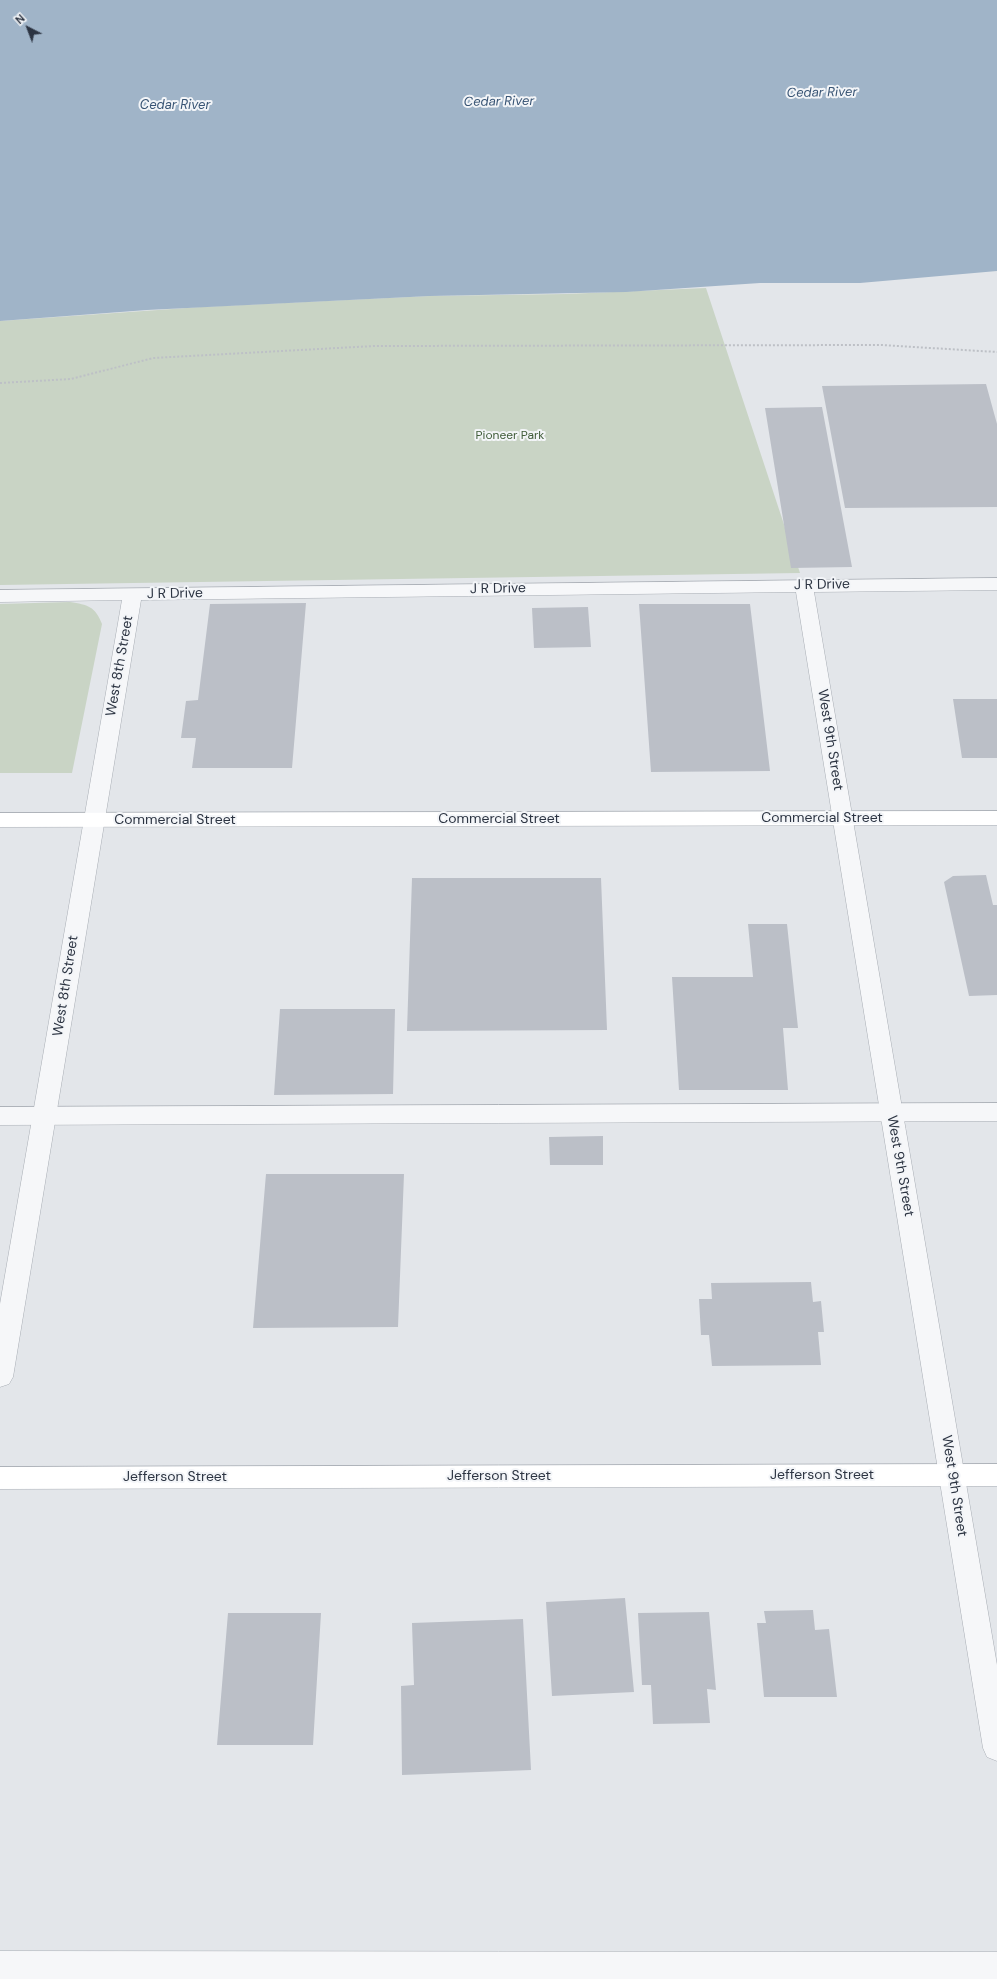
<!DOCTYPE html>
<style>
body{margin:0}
#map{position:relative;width:997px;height:1979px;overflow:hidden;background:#e3e6ea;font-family:"DM Sans",sans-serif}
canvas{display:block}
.north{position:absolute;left:8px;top:8px;width:40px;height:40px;-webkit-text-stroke:3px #f3f5f8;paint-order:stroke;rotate:318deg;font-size:11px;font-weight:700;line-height:16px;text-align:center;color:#2c3442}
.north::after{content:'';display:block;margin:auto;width:14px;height:18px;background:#2c3442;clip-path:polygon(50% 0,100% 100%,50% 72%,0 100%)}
</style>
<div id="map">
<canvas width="997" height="1979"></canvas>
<div class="north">N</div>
</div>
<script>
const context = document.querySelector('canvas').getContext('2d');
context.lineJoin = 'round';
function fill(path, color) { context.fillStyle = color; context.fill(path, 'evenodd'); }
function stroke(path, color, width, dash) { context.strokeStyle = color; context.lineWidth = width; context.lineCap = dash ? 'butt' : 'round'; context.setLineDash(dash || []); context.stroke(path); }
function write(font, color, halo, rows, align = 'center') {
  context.font = font + ' "DM Sans",sans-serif'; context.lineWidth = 4; context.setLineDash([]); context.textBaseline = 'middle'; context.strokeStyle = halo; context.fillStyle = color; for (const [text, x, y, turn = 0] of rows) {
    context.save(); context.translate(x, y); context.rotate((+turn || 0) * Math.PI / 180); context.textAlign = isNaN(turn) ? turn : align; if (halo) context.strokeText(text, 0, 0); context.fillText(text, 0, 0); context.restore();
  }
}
fill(new Path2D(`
 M706,288L800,573L0,585V321L201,307L430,296L566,294Z
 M70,602C88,605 95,606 102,624L72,773H0V604Z`), '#c9d4c5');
fill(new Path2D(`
 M0,0H997V271L860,283H760L626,292L430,296L147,310L0,321Z`), '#a0b4c8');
fill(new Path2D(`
 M986,384L997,424V507L845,508L822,386Z
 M822,407L852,567L791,568L765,408Z
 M306,603L292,768H192L196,738H181L186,701L198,700L210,604Z
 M639,604H750L770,771L651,772Z
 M588,607L591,647L534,648L532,608Z
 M953,699H997V758H962Z
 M986,875L993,905H997V995L969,996L944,882L953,876Z
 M412,878H601L607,1030L407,1031Z
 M748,924H787L798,1028H783L788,1090H679L672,977H753Z
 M280,1009H395L393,1094L274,1095Z
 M603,1136V1165H550L549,1137Z
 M266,1174H404L398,1327L253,1328Z
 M811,1282L813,1302L821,1301L824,1332H818L821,1365L712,1366L709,1335H701L699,1299H712L711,1283Z
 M625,1598L634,1692L552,1696L546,1602Z
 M813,1610L815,1630L829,1629L837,1697H764L757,1623H766L764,1611Z
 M709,1612L716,1690L707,1689L710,1723L653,1724L651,1685H642L638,1613Z
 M228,1613H321L313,1745H217Z
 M523,1619L531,1770L402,1775L401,1686L414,1685L412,1623Z`), '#bbbfc7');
const lane = new Path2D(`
 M997,1103V1121L0,1125V1107Z
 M0,1951L997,1952V1979H0Z`);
const street = new Path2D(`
 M997,578V590L814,592L997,1665V1761L987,1757L983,1748L796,592L141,600L13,1377L9,1384L0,1387V1304L122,600L0,602V590Z`);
const secondary = new Path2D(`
 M997,811V825L0,827V813Z
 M997,1464V1486L0,1489V1467Z`);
stroke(lane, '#a8adb4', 1);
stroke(street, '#a8adb4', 1);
stroke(secondary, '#a8adb4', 1);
stroke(new Path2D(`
 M0,383L71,379L153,358L374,346L881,345L997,352`), '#bdc0c6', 2, [2, 2]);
fill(lane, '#f6f7f9');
fill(street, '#f6f7f9');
fill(secondary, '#fff');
write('12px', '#415d3a', '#f3f5f8', [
 ["Pioneer Park",510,436]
]);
write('italic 13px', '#385474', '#f3f5f8', [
 ["Cedar River",822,93,-1],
 ["Cedar River",499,102,-1],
 ["Cedar River",175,106]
]);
write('14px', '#2c3442', '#f3f5f8', [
 ["J R Drive",822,585,-1],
 ["J R Drive",498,589,-1],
 ["J R Drive",175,594,-1],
 ["West 8th Street",120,666,-80],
 ["West 9th Street",830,740,81],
 ["Commercial Street",822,818],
 ["Commercial Street",499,819],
 ["Commercial Street",175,820],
 ["West 8th Street",66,986,-81],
 ["West 9th Street",900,1166,80],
 ["Jefferson Street",822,1475],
 ["Jefferson Street",499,1476],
 ["Jefferson Street",175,1477],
 ["West 9th Street",954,1486,81]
]);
</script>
